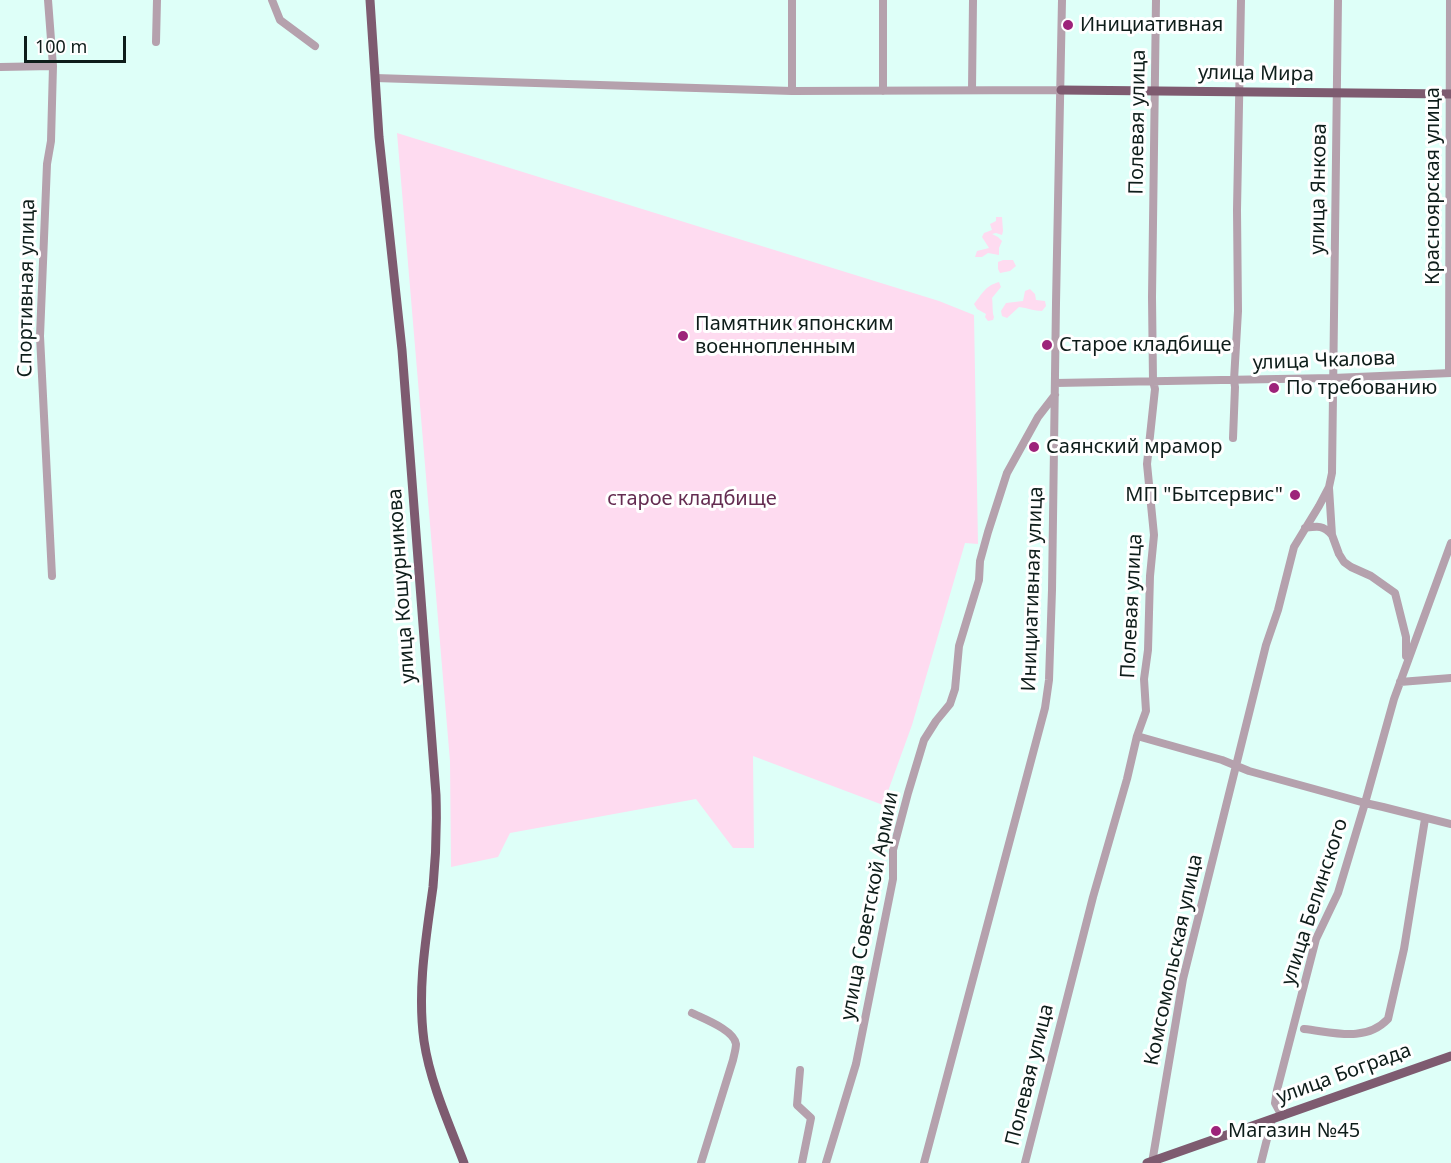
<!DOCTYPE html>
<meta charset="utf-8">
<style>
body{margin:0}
#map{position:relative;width:1451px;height:1163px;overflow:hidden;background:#defff8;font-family:"Noto Sans",sans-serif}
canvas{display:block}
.scale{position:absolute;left:24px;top:36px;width:102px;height:27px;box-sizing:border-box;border:3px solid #0e1d1a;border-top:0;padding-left:8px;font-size:18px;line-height:21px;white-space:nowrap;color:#0e1d1a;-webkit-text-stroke:4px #fff;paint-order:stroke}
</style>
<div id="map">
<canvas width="1451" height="1163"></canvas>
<div class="scale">100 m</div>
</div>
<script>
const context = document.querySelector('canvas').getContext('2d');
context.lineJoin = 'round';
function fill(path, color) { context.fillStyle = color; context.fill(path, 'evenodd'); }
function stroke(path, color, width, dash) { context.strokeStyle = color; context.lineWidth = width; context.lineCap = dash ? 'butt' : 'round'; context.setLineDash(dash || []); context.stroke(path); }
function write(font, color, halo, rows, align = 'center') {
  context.font = font + ' "Noto Sans",sans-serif'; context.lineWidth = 6; context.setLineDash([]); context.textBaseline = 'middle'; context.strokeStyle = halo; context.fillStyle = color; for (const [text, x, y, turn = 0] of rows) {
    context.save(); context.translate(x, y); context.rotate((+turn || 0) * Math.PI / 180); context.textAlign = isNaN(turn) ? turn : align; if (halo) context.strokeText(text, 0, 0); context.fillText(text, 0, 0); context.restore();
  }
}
fill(new Path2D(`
 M397,133L939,301L974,315L978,544L965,543L912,725L883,805L753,756L754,848H733L696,799L510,833L498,857L451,867L450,761Z
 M996,217H1002L1003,231L1002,235L996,233L992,234L998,237L1002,241L999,248V255L988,253L982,257H975L977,251L989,248L982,237L984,233L992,230L990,224L996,221Z
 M1003,260H1013L1016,266L1010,271L1000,273L998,269V262Z
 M999,282L1001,287L992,298C993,304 992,312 994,317L993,320L988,321L985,317L986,314L977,309L974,304C983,293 985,286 999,282Z
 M1030,289L1035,294L1036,300L1045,301L1046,306L1042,311C1034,311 1028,308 1019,307L1007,318L1002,316L1001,311L1006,303L1023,301L1025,291Z`), '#fedbf0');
stroke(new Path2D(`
 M48,0L53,66L51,141L47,164L40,336L52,576
 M272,0L280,20L315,46
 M792,0V91
 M883,0V91
 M156,42L157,0
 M0,67L53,66
 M375,78L792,91L1061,90
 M972,90L973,0
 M1449,373L1450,0
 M1055,383L1333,378L1451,373
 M1233,438L1235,387L1234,380L1238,311L1237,210L1241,0
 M1329,488L1332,535L1339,554L1344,562L1351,567L1371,576L1395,593L1406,637V656
 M1305,528C1318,526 1323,525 1332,535
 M1400,682L1451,678
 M1137,736L1222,760L1249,771L1365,803L1383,807L1451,824
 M692,1013C704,1019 734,1030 736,1044C736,1049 734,1055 733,1060L701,1163
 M1304,1029C1333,1032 1365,1043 1388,1019L1404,949L1425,819
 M800,1070L797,1105L811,1118L802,1163
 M1282,1116L1275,1103L1277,1090L1316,939L1338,893L1365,803L1394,699L1451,543
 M826,1163L856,1064L893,879V850L908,793L924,740L936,721L950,704L955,689L959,646L979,580L980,561L988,532L1007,473L1038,417L1055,395
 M924,1163L1045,708L1049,680L1052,590L1056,303L1062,0
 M1025,1163L1093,897L1127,779L1137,736L1146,711L1144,679L1148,650L1150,576L1154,535L1147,464L1155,389L1153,381L1152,297L1156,0
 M1152,1163L1183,979L1266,645L1278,610L1294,547L1319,506L1329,487L1332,473L1338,0
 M1261,1163L1272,1119`), '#b5a1ad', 8);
stroke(new Path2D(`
 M370,0L379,137L402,350L436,795C437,826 436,856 433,887C426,938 417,989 424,1041C430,1082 449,1124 464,1163
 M1061,90L1451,94
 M1147,1163L1451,1056`), '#7e5b70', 9);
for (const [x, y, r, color] of [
 [1068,25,6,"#9d237a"],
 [683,336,6,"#9d237a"],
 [1047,345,6,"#9d237a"],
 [1274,388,6,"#9d237a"],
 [1034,447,6,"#9d237a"],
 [1295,495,6,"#9d237a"],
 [1216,1131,6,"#9d237a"]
]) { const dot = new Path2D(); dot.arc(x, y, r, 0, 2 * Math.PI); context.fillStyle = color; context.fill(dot); stroke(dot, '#fff', 2); }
write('20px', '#0e1d1a', '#fff', [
 ["Инициативная",1080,25],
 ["Памятник японским",695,324],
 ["военнопленным",695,347],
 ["Старое кладбище",1059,345],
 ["По требованию",1286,388],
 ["Саянский мрамор",1046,447],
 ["МП \"Бытсервис\"",1283,495,"right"],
 ["Магазин №45",1228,1131]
], 'left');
write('20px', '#0e1d1a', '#fff', [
 ["улица Мира",1256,74,1],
 ["Полевая улица",1138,122,-89],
 ["Красноярская улица",1433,186,-90],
 ["улица Янкова",1319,189,-89],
 ["Спортивная улица",27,288,-89],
 ["улица Чкалова",1324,361,-2],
 ["улица Кошурникова",402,586,-94],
 ["Инициативная улица",1033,589,-88],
 ["Полевая улица",1132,606,-87],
 ["улица Белинского",1315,902,-72],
 ["улица Советской Армии",870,906,-79],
 ["Комсомольская улица",1174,960,-78],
 ["улица Бограда",1344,1074,-20],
 ["Полевая улица",1030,1075,-76]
]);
write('20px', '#642c51', '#fff', [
 ["старое кладбище",692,499]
]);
</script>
